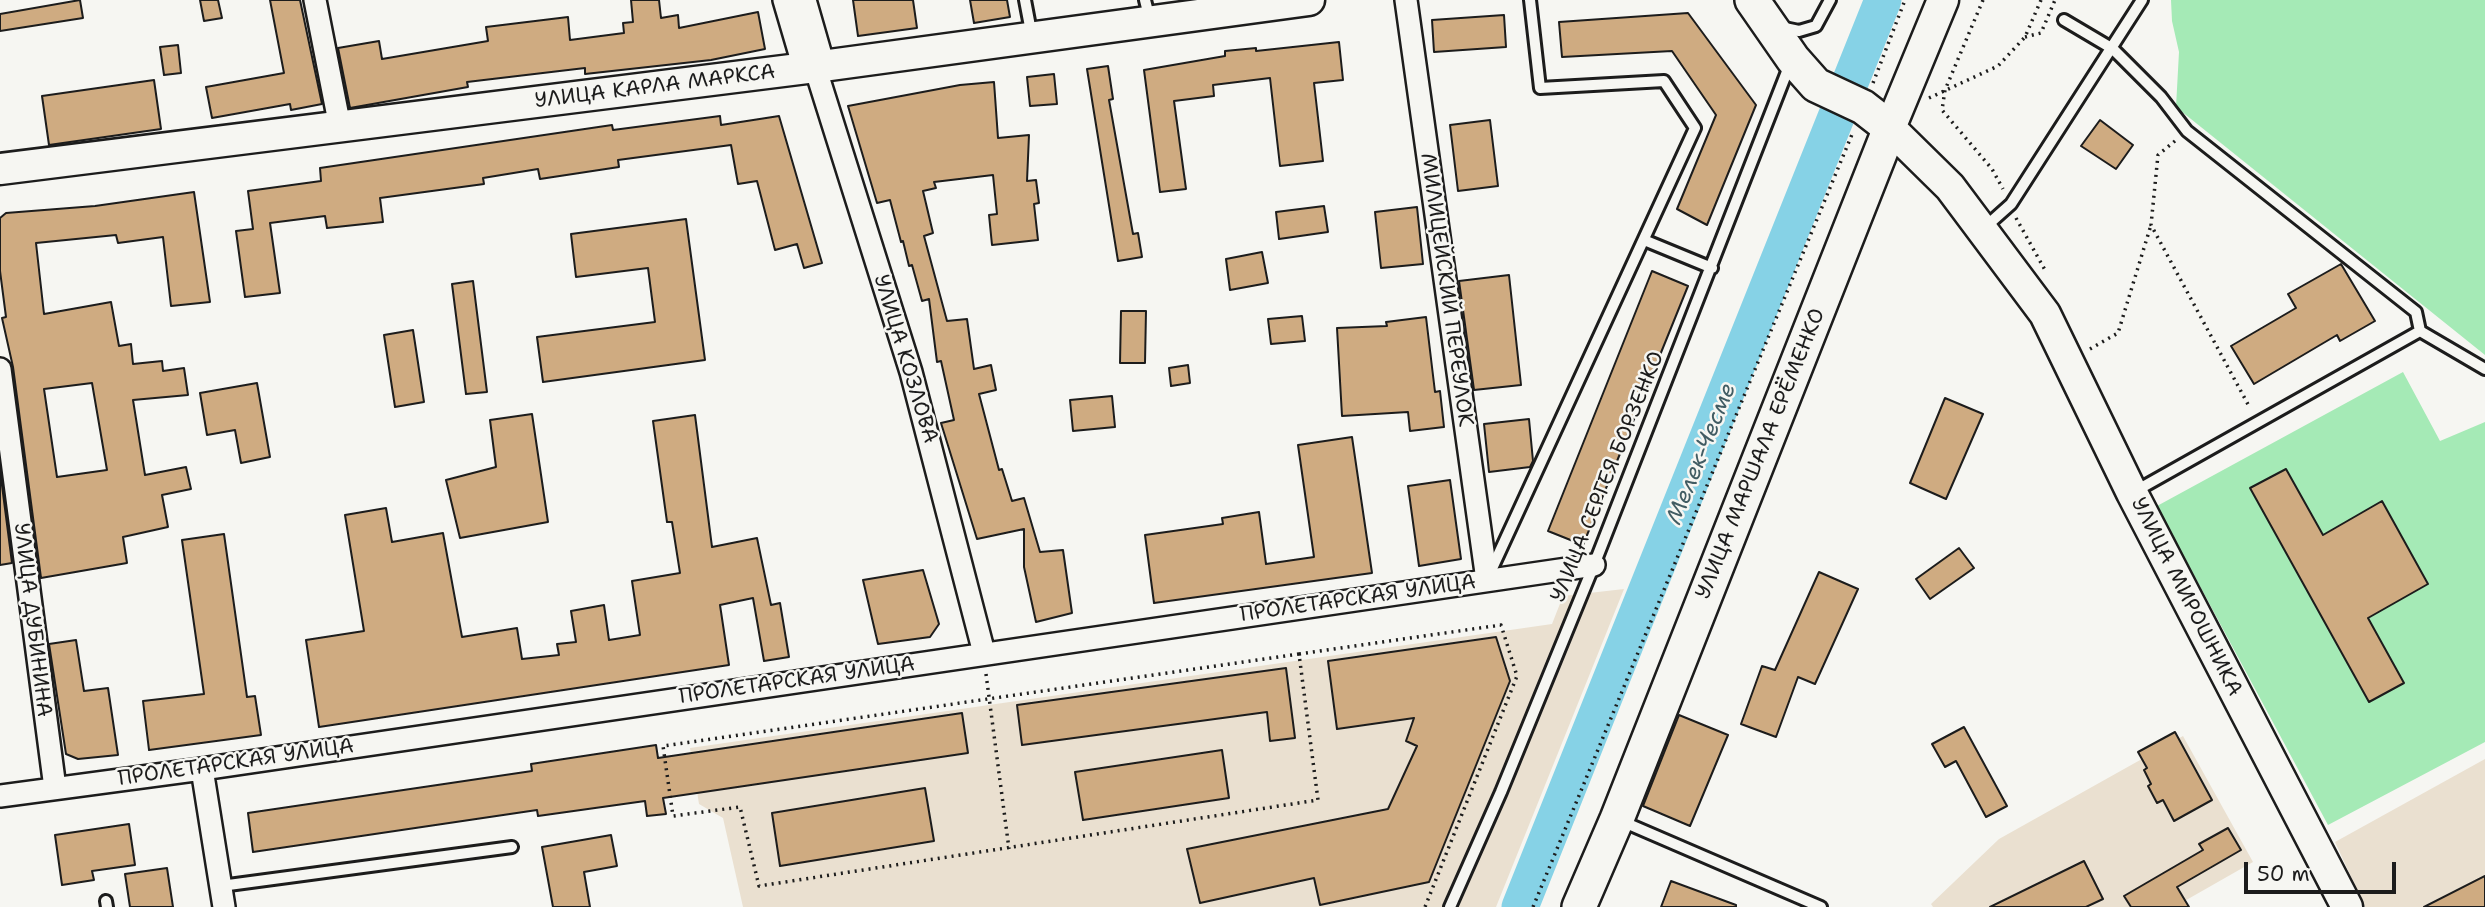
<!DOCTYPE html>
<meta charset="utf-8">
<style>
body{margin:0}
#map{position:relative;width:2485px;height:907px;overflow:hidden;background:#f6f6f2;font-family:"Shantell Sans",sans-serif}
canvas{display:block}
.scale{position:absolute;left:2244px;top:862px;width:152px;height:32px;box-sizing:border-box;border:4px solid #1c1c1c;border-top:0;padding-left:9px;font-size:21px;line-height:24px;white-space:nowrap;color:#1c1c1c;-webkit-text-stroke:5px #f6f6f2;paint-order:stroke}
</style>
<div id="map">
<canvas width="2485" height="907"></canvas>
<div class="scale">50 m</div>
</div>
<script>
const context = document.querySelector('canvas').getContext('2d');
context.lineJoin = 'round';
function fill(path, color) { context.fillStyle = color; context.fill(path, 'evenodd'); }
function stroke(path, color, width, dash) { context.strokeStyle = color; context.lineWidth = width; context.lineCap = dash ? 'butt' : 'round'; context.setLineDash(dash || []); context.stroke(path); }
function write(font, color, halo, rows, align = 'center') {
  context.font = font + ' "Shantell Sans",sans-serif'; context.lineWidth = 5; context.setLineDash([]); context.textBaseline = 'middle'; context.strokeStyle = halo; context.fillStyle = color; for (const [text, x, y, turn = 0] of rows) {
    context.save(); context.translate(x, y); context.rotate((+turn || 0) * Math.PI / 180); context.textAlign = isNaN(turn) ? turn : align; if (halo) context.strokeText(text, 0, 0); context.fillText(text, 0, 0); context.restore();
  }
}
fill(new Path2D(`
 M1624,589L1496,907H743L723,818L699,804L690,748L1552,624L1563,596Z
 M2183,736L2253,862L2174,907H1933L1931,904L1999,839Z
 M2485,759V907H2365L2335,842Z`), '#eae0d0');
fill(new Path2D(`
 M2171,0H2485V355L2176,107L2179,52L2172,21Z
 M2403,372L2440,441L2485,422V742L2328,825L2157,506Z`), '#a5eab6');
stroke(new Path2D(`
 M1520,907L1883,0`), '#86d2e6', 37);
const building = new Path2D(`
 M80,0L83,18L0,31V14Z
 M200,0H218L222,18L204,21Z
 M270,0H300L322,104L291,110L290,104L212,118L206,87L284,73Z
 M631,0H659L661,18L678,15L679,28L758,12L765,49L711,60L585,74V68L467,82L468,87L350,108L338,48L379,41L382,59L488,41L486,27L568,17L570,40L624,33L623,23L633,22Z
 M853,0H913L917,28L858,36Z
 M970,0H1007L1010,17L974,23Z
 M1688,13L1756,105L1707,225L1677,209L1716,115L1672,51L1562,57L1559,22Z
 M1504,15L1506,47L1434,52L1432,20Z
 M1339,42L1343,80L1314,83L1323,161L1280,166L1270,78L1213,85L1214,96L1174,101L1186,189L1160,192L1144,70L1225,56V51L1256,48V51Z
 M178,45L181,73L164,75L160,47Z
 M1108,66L1113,99L1109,100L1133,234L1138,233L1142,257L1118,261L1087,69Z
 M1054,74L1057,104L1030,106L1027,77Z
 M154,80L161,129L49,145L42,96Z
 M994,82L998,138L1029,135L1027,181L1036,180L1039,203L1034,204L1038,240L992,245L989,215L997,214L993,175L934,182L936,188L923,191L933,233L924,236L947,321L967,319L974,369L991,365L996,390L979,394L999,470L1002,469L1012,501L1024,498L1040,552L1063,550L1072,613L1036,622L1024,567V529L977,539L941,423L954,420L941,361L937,362L929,299L922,301L912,265L909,266L903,241L901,242L890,200L877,203L848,106L960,85Z
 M720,116L721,125L779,116L822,263L804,268L797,244L775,250L757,181L738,184L731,145L618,160L619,167L540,179L538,169L483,178L484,184L380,198L383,222L327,228L325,216L270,223L280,293L245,297L236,231L253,229L248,191L321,181L320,168L612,125L613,130Z
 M1490,120L1498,186L1458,191L1450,125Z
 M2100,120L2133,145L2116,169L2081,146Z
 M194,192L210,302L171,306L163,237L118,243L116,235L36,243L44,314L111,302L119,346L131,344L133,364L162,361L163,371L184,368L188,395L133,400L145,475L186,467L191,489L162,495L168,527L123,537L127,563L41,578L13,367L2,318L6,317L0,271V218L6,213L95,206ZM92,383L107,470L57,477L44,389Z
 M1324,206L1328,232L1279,239L1276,212Z
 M1417,207L1423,264L1381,268L1375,212Z
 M686,219L705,360L543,382L537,337L655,322L648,268L576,277L571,234Z
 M1262,252L1268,283L1230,290L1226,259Z
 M2341,264L2375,321L2340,341L2337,335L2254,384L2231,346L2296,308L2288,294Z
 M1652,271L1688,286L1583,545L1548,531Z
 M1509,275L1521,385L1474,390L1459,281Z
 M473,281L487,392L466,394L452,284Z
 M1121,311H1146L1145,363H1120Z
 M1302,316L1305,341L1271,344L1268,319Z
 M1426,317L1435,392L1440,391L1444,427L1410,431L1408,412L1342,416L1337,328L1387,326L1386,322Z
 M413,330L424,402L395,407L384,335Z
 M1188,365L1190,383L1171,386L1169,368Z
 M257,383L270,457L241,463L235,430L207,435L200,393Z
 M1112,396L1115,427L1073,431L1070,400Z
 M1945,398L1983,414L1946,499L1910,483Z
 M532,414L548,522L460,538L446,480L496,467L490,420Z
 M695,415L712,547L757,538L771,605L780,603L789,657L764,661L753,598L720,605L729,665L319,727L306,640L364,631L345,515L386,508L392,542L443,533L462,637L517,628L522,659L559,655L557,644L576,642L571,611L604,605L609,640L640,635L632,581L680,573L672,522H667L653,421Z
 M1529,419L1533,461L1530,467L1489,472L1484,424Z
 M1352,437L1372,573L1154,603L1145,535L1223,524L1222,518L1259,512L1266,564L1314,557L1298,445Z
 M2286,469L2323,535L2382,501L2428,584L2368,618L2404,683L2369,702L2250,488Z
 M0,470L12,563L0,565Z
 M1450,480L1461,559L1419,566L1408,486Z
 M224,534L247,697L255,696L261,735L149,750L143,701L204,694L182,540Z
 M1959,548L1974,568L1930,599L1916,579Z
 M923,570L939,624L930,637L878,644L863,580Z
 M1819,572L1858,589L1815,684L1798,677L1776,737L1741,724L1762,666L1775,670Z
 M1496,637L1510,681L1429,882L1320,905L1314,878L1200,903L1187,849L1388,809L1417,746L1406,741L1414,718L1337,729L1328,661Z
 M76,640L84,691L108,688L118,755L78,759L66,754L49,644Z
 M1286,668L1295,738L1270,741L1267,712L1022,745L1017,705Z
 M962,713L968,753L663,798L666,814L647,816L645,801L538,816L537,810L253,852L248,813L532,771L531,764L656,745L658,758Z
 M1679,715L1728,735L1690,826L1643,806Z
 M1964,727L2007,806L1986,817L1956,761L1945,767L1932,744Z
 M2175,732L2212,800L2174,821L2163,800L2157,803L2148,786L2151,784L2144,770L2147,768L2138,752Z
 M1222,750L1229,798L1083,820L1075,772Z
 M925,788L934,841L780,866L772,813Z
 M129,824L135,865L92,871L94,880L62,885L55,835Z
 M2228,828L2241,850L2177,887L2189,907H2131L2124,896L2203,850L2199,844Z
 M611,835L617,866L584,872L590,907H553L542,847Z
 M2084,861L2103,899L2086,907H1990Z
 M167,868L173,907H130L125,874Z
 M2485,876V907H2424Z
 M1671,881L1736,905V907H1661Z`);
fill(building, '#cfab81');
stroke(building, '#1c1c1c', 2);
const lane = new Path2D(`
 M1025,0L1032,37
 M1145,0L1150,20
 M2064,20L2113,49L2161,97L2187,131L2416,312L2420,331L2485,369
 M1780,27L1799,31L1816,26L1830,0
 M1983,229L2011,204L2142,0
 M1644,240L1712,268
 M2132,493L2420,331
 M1489,575L1695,128L1664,81L1540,88L1530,0
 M1619,820L1821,907
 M221,886L512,847
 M106,901L107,907
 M1450,907L1501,792L1594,565L1790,64`);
const street = new Path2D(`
 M315,0L340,127
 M784,0L804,68
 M805,0L824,66
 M1406,0L1487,580
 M815,67L911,372L984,653
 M0,369L55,788
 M202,769L224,907
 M0,796L202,769L1594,565`);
const secondary = new Path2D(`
 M1943,0L1890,128L1950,187L2045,314L2132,493L2347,907
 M0,169L815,67L1309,0`);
const primary = new Path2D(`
 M1579,907L1617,819L1890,128L1863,107L1816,85L1793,59L1752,0`);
stroke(lane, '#1c1c1c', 16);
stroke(street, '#1c1c1c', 26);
stroke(secondary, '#1c1c1c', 35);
stroke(primary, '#1c1c1c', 38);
stroke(new Path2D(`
 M1983,0L1945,90L1942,110L1992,169L2003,189
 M2025,37L2041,33L2055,0
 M1873,83L1905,0
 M1929,98L1998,66L2025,37L2041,0
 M2175,141L2158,155L2151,225L2250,408
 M2016,218L2045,270
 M2090,349L2118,333L2151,225
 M1299,654L663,746L673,816L740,807L759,886L1318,800L1299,654L1501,625L1517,676L1425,907
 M986,674L1009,849
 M1533,907L1853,132`), '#1c1c1c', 3.5, [2, 5]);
stroke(lane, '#f6f6f2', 10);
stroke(street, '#f6f6f2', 21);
stroke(secondary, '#f6f6f2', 30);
stroke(primary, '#f6f6f2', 33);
write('21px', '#1c1c1c', '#f6f6f2', [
 ["УЛИЦА КАРЛА МАРКСА",655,87,-7],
 ["МИЛИЦЕЙСКИЙ ПЕРЕУЛОК",1446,290,82],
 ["УЛИЦА КОЗЛОВА",905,359,73],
 ["УЛИЦА МАРШАЛА ЕРЁМЕНКО",1761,454,-68],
 ["УЛИЦА СЕРГЕЯ БОРЗЕНКО",1608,477,-68],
 ["УЛИЦА МИРОШНИКА",2186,597,63],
 ["ПРОЛЕТАРСКАЯ УЛИЦА",1358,599,-8],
 ["УЛИЦА ДУБИНИНА",32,620,83],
 ["ПРОЛЕТАРСКАЯ УЛИЦА",797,681,-8],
 ["ПРОЛЕТАРСКАЯ УЛИЦА",236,763,-8]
]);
write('italic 23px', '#415c63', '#f6f6f2', [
 ["Мелек-Чесме",1702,454,-68]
]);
</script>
